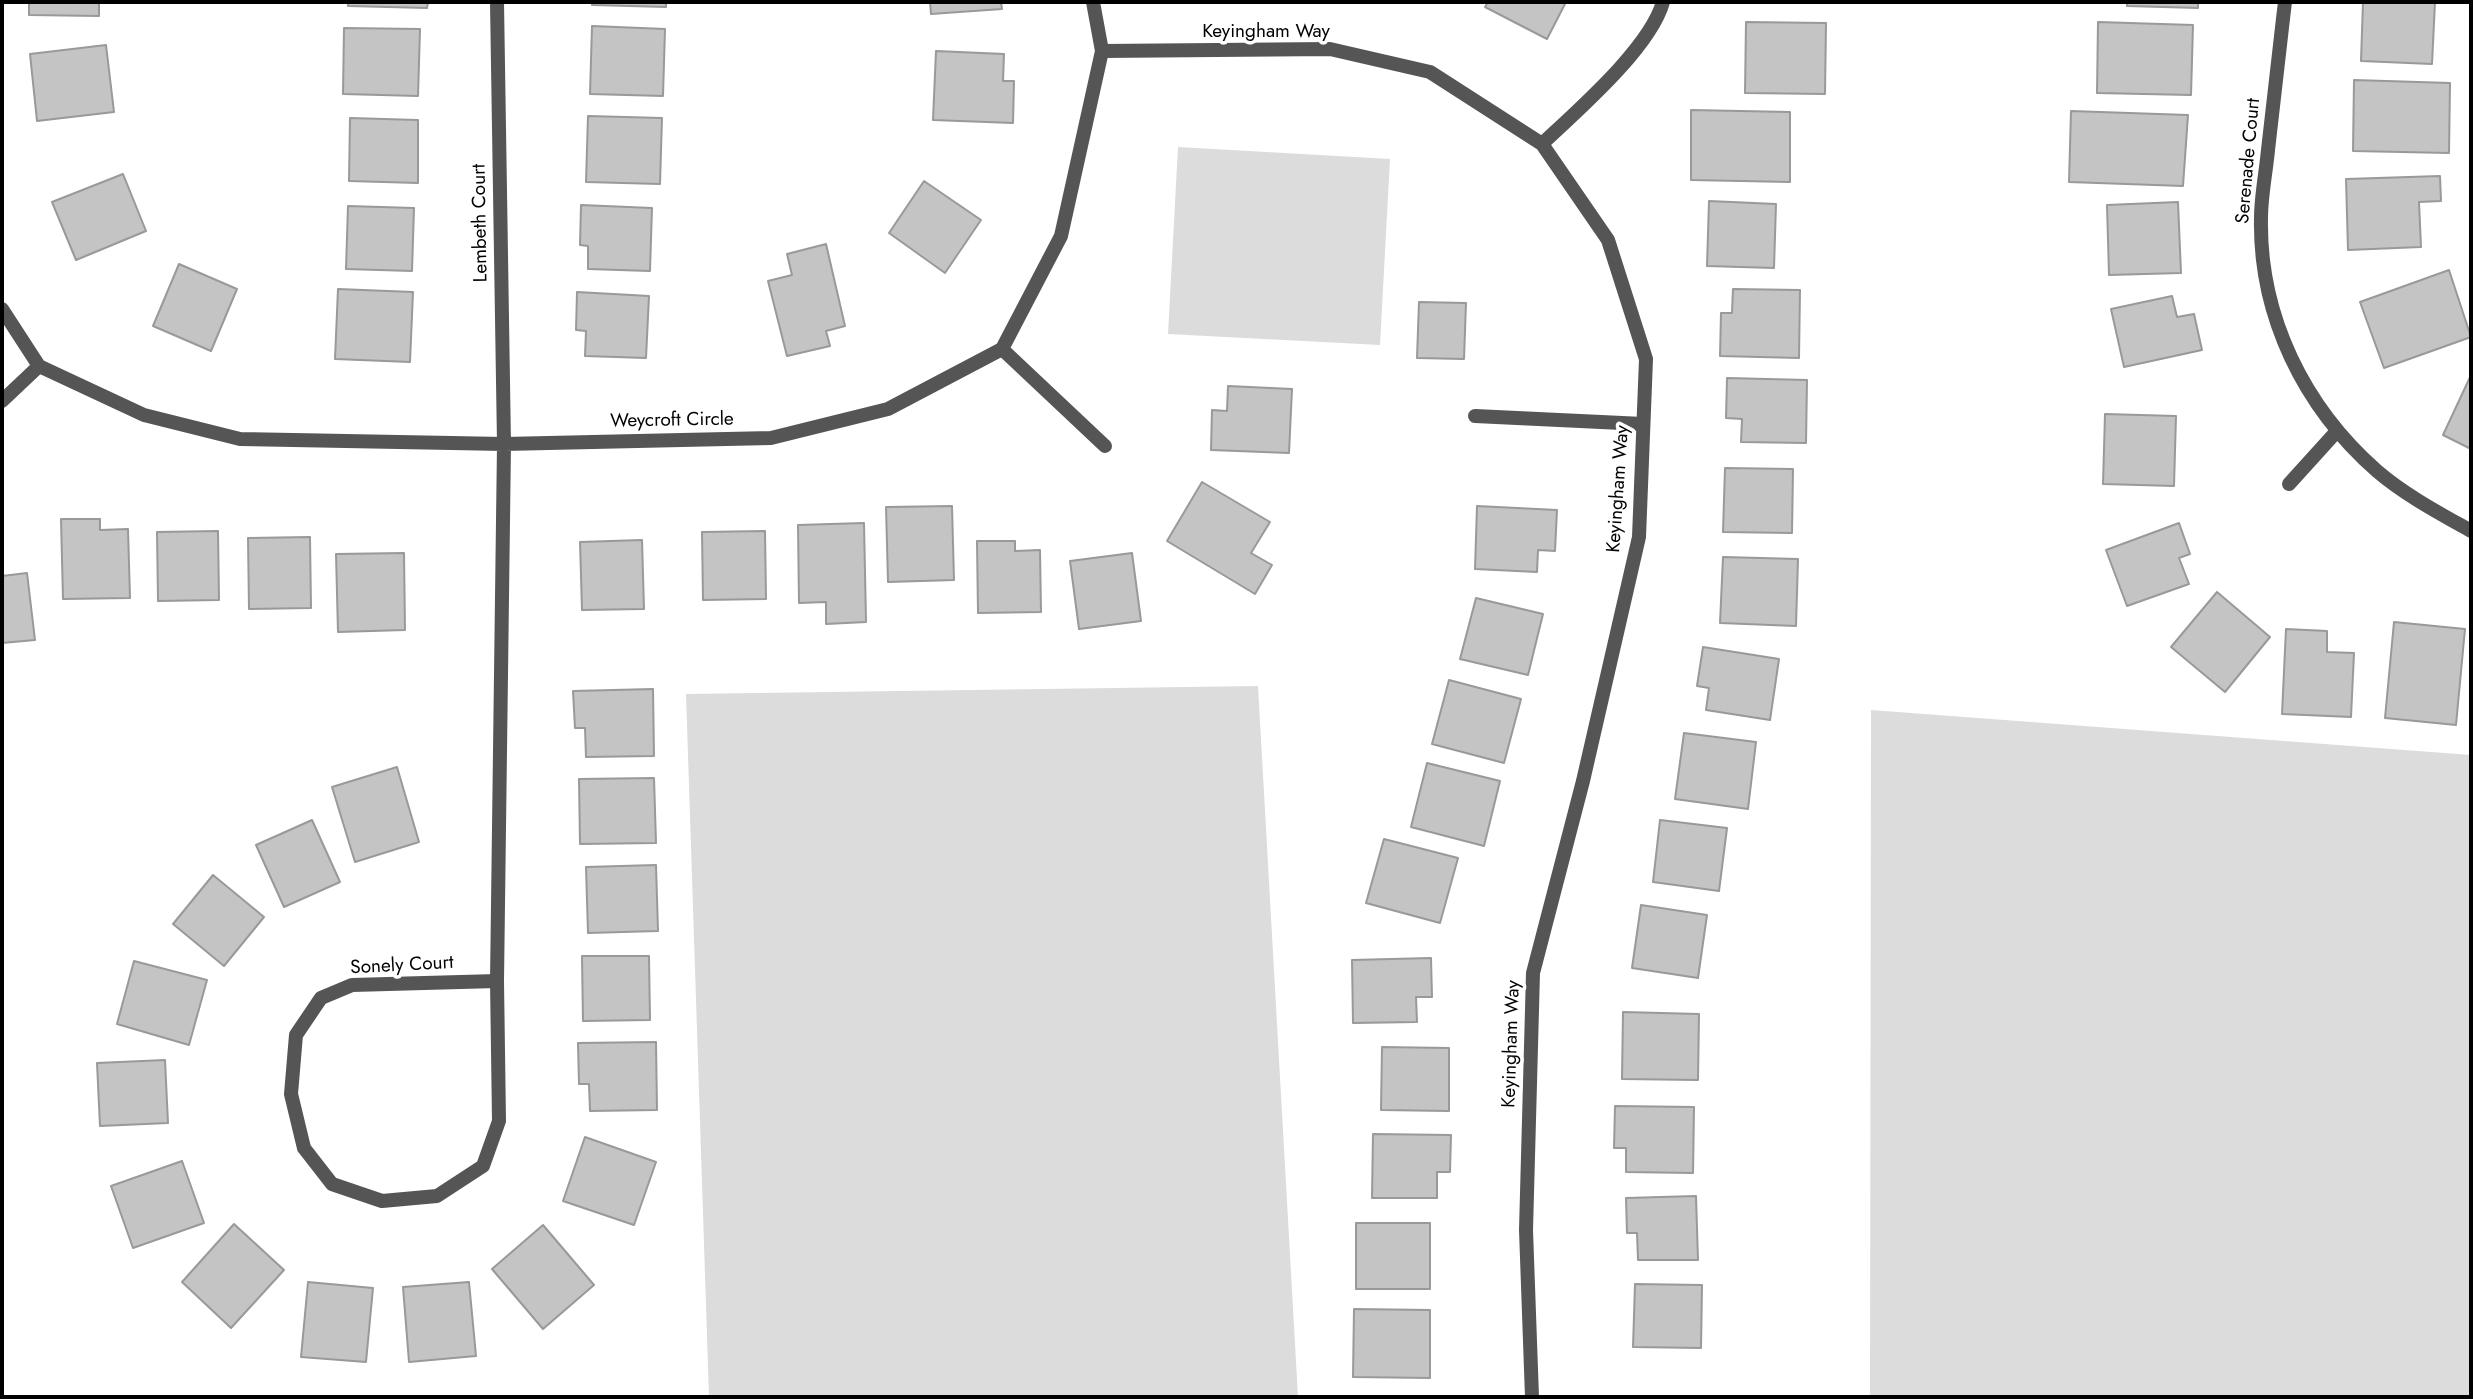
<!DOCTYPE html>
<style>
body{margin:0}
#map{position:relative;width:2473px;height:1399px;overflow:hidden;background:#fff;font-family:Jost,sans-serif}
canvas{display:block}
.frame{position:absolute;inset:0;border:4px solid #000;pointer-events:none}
</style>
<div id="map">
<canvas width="2473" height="1399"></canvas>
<div class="frame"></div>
</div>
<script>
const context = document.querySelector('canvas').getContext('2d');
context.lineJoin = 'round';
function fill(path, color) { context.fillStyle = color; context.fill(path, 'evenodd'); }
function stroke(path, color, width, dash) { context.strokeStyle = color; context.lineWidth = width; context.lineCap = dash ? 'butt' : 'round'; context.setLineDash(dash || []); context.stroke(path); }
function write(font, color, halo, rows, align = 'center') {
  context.font = font + ' Jost,sans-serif'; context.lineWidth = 7; context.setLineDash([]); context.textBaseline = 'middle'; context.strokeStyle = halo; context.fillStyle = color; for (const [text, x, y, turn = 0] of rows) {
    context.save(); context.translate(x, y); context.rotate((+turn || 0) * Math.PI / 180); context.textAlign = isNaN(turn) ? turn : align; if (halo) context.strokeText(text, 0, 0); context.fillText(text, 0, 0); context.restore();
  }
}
fill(new Path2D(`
 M1178,147L1390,159L1380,345L1168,334Z
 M1258,686L1298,1397H709L686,694Z
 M1871,710L2471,755V1397H1870Z`), '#dcdcdc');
const building = new Path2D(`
 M29,2H99V16L29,15Z
 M348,2H428L427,8L348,6Z
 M592,2H666V7L592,5Z
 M930,2H1001L1002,9L931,14Z
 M1488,2H1566L1547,39L1485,7Z
 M2127,2H2198V8L2127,6Z
 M2363,2H2435L2432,64L2361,61Z
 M1746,22L1826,23L1825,94L1745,93Z
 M2098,22L2193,25L2191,95L2097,93Z
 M592,26L665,29L663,96L590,94Z
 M344,28L420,29L418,96L343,94Z
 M106,45L114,112L37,121L30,54Z
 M936,51L1004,54L1003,81H1014L1013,123L933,120Z
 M2354,80L2450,83L2449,153L2353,151Z
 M1691,110L1790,112V182L1691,180Z
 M2071,111L2188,115L2183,186L2069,182Z
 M588,116L662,118L660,184L586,182Z
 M350,118L418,120V183L349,181Z
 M123,174L146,231L76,260L52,202Z
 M2440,176L2441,201L2419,202L2421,247L2348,250L2346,179Z
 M924,181L981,220L945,273L889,233Z
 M1709,201L1776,204L1774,268L1707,266Z
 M2178,202L2181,273L2109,275L2107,205Z
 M581,205L652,208L650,271L588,269V246L580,245Z
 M348,206L414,208L412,271L346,269Z
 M826,244L845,326L826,331L830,346L787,356L768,281L792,275L787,254Z
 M179,264L237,289L211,351L153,326Z
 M2449,270L2471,337L2384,368L2360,302Z
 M338,289L413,292L410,362L335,359Z
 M1733,289L1800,290L1799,358L1720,356L1721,313H1732Z
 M577,292L649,296L646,358L585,356L586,331L576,330Z
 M2172,296L2177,317L2194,314L2202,350L2124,367L2111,309Z
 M1419,302L1466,303L1464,359L1417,358Z
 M2471,375V449L2443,435Z
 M1727,378L1807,380L1806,443L1741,442L1742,419L1726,418Z
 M1228,386L1292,389L1289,453L1211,450L1212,410L1227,411Z
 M2105,414L2176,416L2174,486L2103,484Z
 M1725,468L1793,469L1792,533L1723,532Z
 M1202,482L1270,522L1251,553L1272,565L1255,594L1167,541Z
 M952,506L954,580L888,582L886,507Z
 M1477,506L1557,510L1555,551L1538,550L1537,572L1475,569Z
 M61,519H100V530L128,529L130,598L63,599Z
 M864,523L866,622L826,624V602L799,603L798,525Z
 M2179,523L2190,554L2179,558L2189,584L2127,606L2106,550Z
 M218,531L219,600L158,601L157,532Z
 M765,531L766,599L703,600L702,532Z
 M310,537L311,608L249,609L248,538Z
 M642,540L644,609L582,610L580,542Z
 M977,541H1015V551L1040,550L1041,612L978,613Z
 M404,553L405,630L338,632L336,554Z
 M1132,553L1141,621L1079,629L1070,561Z
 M1723,557L1798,559L1796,626L1720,623Z
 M27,573L35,640L2,643V576Z
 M2217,592L2270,637L2225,692L2171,647Z
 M1476,598L1543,614L1528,675L1460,659Z
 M2394,622L2465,629L2456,725L2385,718Z
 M2286,629L2327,631V652L2354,653L2351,717L2282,714Z
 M1703,647L1779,659L1770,720L1706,710L1709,688L1697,686Z
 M1449,680L1521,699L1504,763L1432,744Z
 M653,689L654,756L586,757L585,728H575L573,691Z
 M1684,733L1756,742L1748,809L1675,799Z
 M1427,763L1500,781L1484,846L1411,827Z
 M397,767L419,842L355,862L332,787Z
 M654,778L656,843L580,844L579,779Z
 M312,820L340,882L284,907L256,845Z
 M1660,820L1727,828L1719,891L1653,882Z
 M1384,839L1458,858L1440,923L1366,903Z
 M656,865L658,931L588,933L586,867Z
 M213,875L264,917L224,966L173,924Z
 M1641,905L1707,915L1698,978L1632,968Z
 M582,956H649L650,1020L583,1021Z
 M1431,958L1432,997H1416L1417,1022L1353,1023L1352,960Z
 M134,961L207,980L189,1045L117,1024Z
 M1623,1012L1699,1014L1698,1080L1622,1079Z
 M656,1042L657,1110L590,1111L589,1084H579L578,1043Z
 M1382,1047L1449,1048V1111L1381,1110Z
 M165,1060L168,1123L100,1126L97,1063Z
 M1615,1106L1694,1107L1693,1173L1626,1172V1148H1614Z
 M1373,1134L1451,1135L1450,1172H1437V1198H1372Z
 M585,1137L656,1162L634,1225L563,1201Z
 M182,1161L204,1223L133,1248L111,1186Z
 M1696,1196L1698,1260H1638L1637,1233H1627L1626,1198Z
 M1356,1223H1430V1289H1356Z
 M234,1224L284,1270L231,1328L182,1282Z
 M543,1225L594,1285L543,1329L492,1269Z
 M308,1282L373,1288L366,1362L301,1357Z
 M469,1282L476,1356L409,1362L403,1287Z
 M1635,1284L1702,1285L1701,1348L1633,1347Z
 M1354,1309L1430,1310V1378L1353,1377Z`);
fill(building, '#c4c4c4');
stroke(building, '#999', 2);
stroke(new Path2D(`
 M1475,416L1643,424`), '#555', 14);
stroke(new Path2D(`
 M2285,2C2279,51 2274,100 2268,150C2266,172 2261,196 2261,218C2259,316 2304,407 2377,471C2405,495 2439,513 2471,531
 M1102,51L1330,49L1430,72L1542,144L1608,240L1646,359L1639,537L1583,781L1533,973L1526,1230L1532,1397
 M1542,144C1578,110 1650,48 1663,2
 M2,309L39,366L144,415L240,439L504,444L771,438L888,409L1002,349L1061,236L1102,51L1093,2
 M1002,349L1105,446
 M2,401L39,366
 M2289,484L2337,431
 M497,981L352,985L321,998L296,1035L291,1094L304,1148L332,1184L382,1201L437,1196L483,1166L499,1121L497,981L504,444L497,2`), '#555', 14);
write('19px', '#000', '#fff', [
 ["Keyingham Way",1266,32],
 ["Serenade Court",2249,161,-85],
 ["Lembeth Court",481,223,-91],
 ["Weycroft Circle",672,421,-1],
 ["Keyingham Way",1619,489,-86],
 ["Sonely Court",402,966,-3],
 ["Keyingham Way",1512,1044,-88]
]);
</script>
